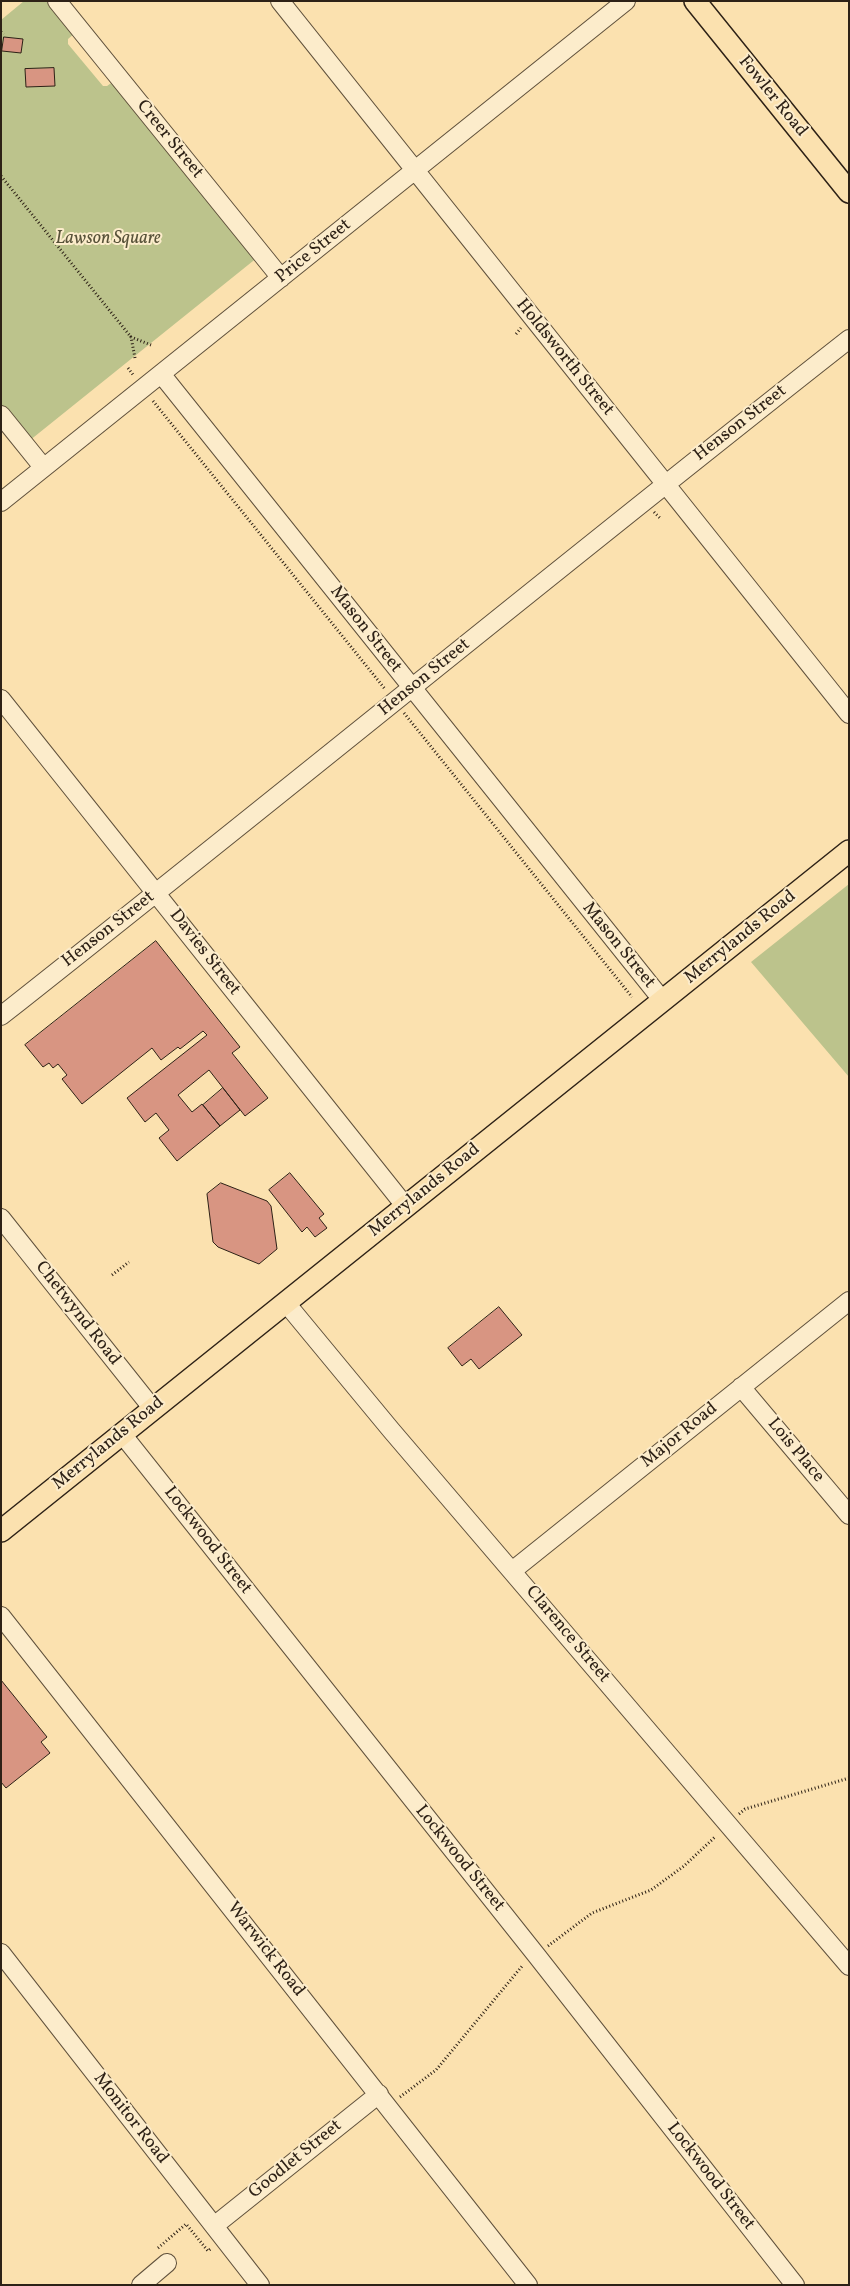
<!DOCTYPE html>
<style>
body{margin:0}
#map{position:relative;width:850px;height:2286px;overflow:hidden;background:#fbe1af;font-family:Vollkorn,serif}
canvas{display:block}
.frame{position:absolute;inset:0;border:2px solid #2d2116;pointer-events:none}
</style>
<div id="map">
<canvas width="850" height="2286"></canvas>
<div class="frame"></div>
</div>
<script>
const context = document.querySelector('canvas').getContext('2d');
context.lineJoin = 'round';
function fill(path, color) { context.fillStyle = color; context.fill(path, 'evenodd'); }
function stroke(path, color, width, dash) { context.strokeStyle = color; context.lineWidth = width; context.lineCap = dash ? 'butt' : 'round'; context.setLineDash(dash || []); context.stroke(path); }
function write(font, color, halo, rows, align = 'center') {
  context.font = font + ' Vollkorn,serif'; context.lineWidth = 4; context.setLineDash([]); context.textBaseline = 'middle'; context.strokeStyle = halo; context.fillStyle = color; for (const [text, x, y, turn = 0] of rows) {
    context.save(); context.translate(x, y); context.rotate((+turn || 0) * Math.PI / 180); context.textAlign = isNaN(turn) ? turn : align; if (halo) context.strokeText(text, 0, 0); context.fillText(text, 0, 0); context.restore();
  }
}
fill(new Path2D(`
 M24,1H48L75,33L68,39V44L103,86H107L114,81L258,257L29,441L1,406V20Z
 M849,884V1077L751,962Z`), '#bcc38c');
const building = new Path2D(`
 M4,37L23,39L21,53L2,51Z
 M54,68L55,86L26,87L25,69Z
 M156,941L240,1047L232,1053L268,1098L245,1116L209,1070L178,1095L192,1112L202,1104L220,1126L177,1161L159,1138L169,1130L156,1113L145,1122L127,1098L207,1035L203,1031L180,1049L178,1047L161,1060L152,1048L82,1104L62,1079L67,1075L58,1064L53,1068L49,1063L43,1067L25,1045Z
 M223,1088L240,1110L220,1126L203,1105Z
 M290,1173L324,1214L319,1218L327,1228L315,1237L307,1227L302,1232L269,1190Z
 M221,1183L267,1201L271,1206L277,1249L259,1264L218,1247L213,1242L207,1194Z
 M499,1307L522,1335L479,1369L471,1359L462,1366L448,1348Z
 M1,1680L47,1737L41,1742L50,1753L6,1788L1,1782Z`);
fill(building, '#d89582');
stroke(building, '#2d2116', 1);
const minor = new Path2D(`
 M57,1L281,278
 M280,1L849,714
 M162,375L663,1001
 M1,415L43,467
 M1,502L626,1
 M1,699L406,1207
 M1,1016C285,792 565,562 849,339
 M1,1218L153,1409
 M286,1303L391,1430L849,1966
 M741,1387L849,1515
 M122,1434L537,1956L795,2285
 M512,1571L849,1301
 M1,1616L528,2285
 M1,1953L260,2285
 M214,2226L379,2094
 M141,2285L167,2263`);
const major = new Path2D(`
 M695,1L849,192
 M1,1531L849,851`);
stroke(minor, '#60513c', 20);
stroke(major, '#2d2116', 24);
stroke(new Path2D(`
 M1,32L4,34
 M1,176L131,337
 M516,334L521,328
 M135,358L131,337L151,345
 M128,368L134,376
 M153,401L385,689
 M654,512L660,518
 M404,713L632,997
 M112,1275L129,1262
 M739,1814L745,1809L849,1778
 M548,1946L592,1913L651,1890L684,1866L716,1836
 M400,2097L436,2070L523,1965
 M158,2248L186,2224L208,2251L212,2248`), '#2d2116', 3, [1, 2.5]);
stroke(minor, '#fceccb', 18);
stroke(major, '#fbe1af', 21);
write('18px', '#2d2116', '#fceccb', [
 ["Fowler Road",772,97,51],
 ["Creer Street",169,140,51],
 ["Price Street",314,252,-39],
 ["Holdsworth Street",564,358,51],
 ["Henson Street",741,424,-38],
 ["Mason Street",365,630,52],
 ["Henson Street",425,678,-39],
 ["Henson Street",109,930,-38],
 ["Merrylands Road",741,938,-39],
 ["Mason Street",618,946,51],
 ["Davies Street",204,953,52],
 ["Merrylands Road",425,1191,-39],
 ["Chetwynd Road",77,1314,52],
 ["Major Road",680,1436,-39],
 ["Merrylands Road",109,1444,-39],
 ["Lois Place",795,1451,50],
 ["Lockwood Street",207,1541,52],
 ["Clarence Street",567,1635,50],
 ["Lockwood Street",459,1859,51],
 ["Warwick Road",265,1950,52],
 ["Monitor Road",130,2119,52],
 ["Goodlet Street",296,2160,-39],
 ["Lockwood Street",710,2177,52]
]);
write('italic 18px', '#585239', '#fceccb', [
 ["Lawson Square",108,240]
]);
</script>
